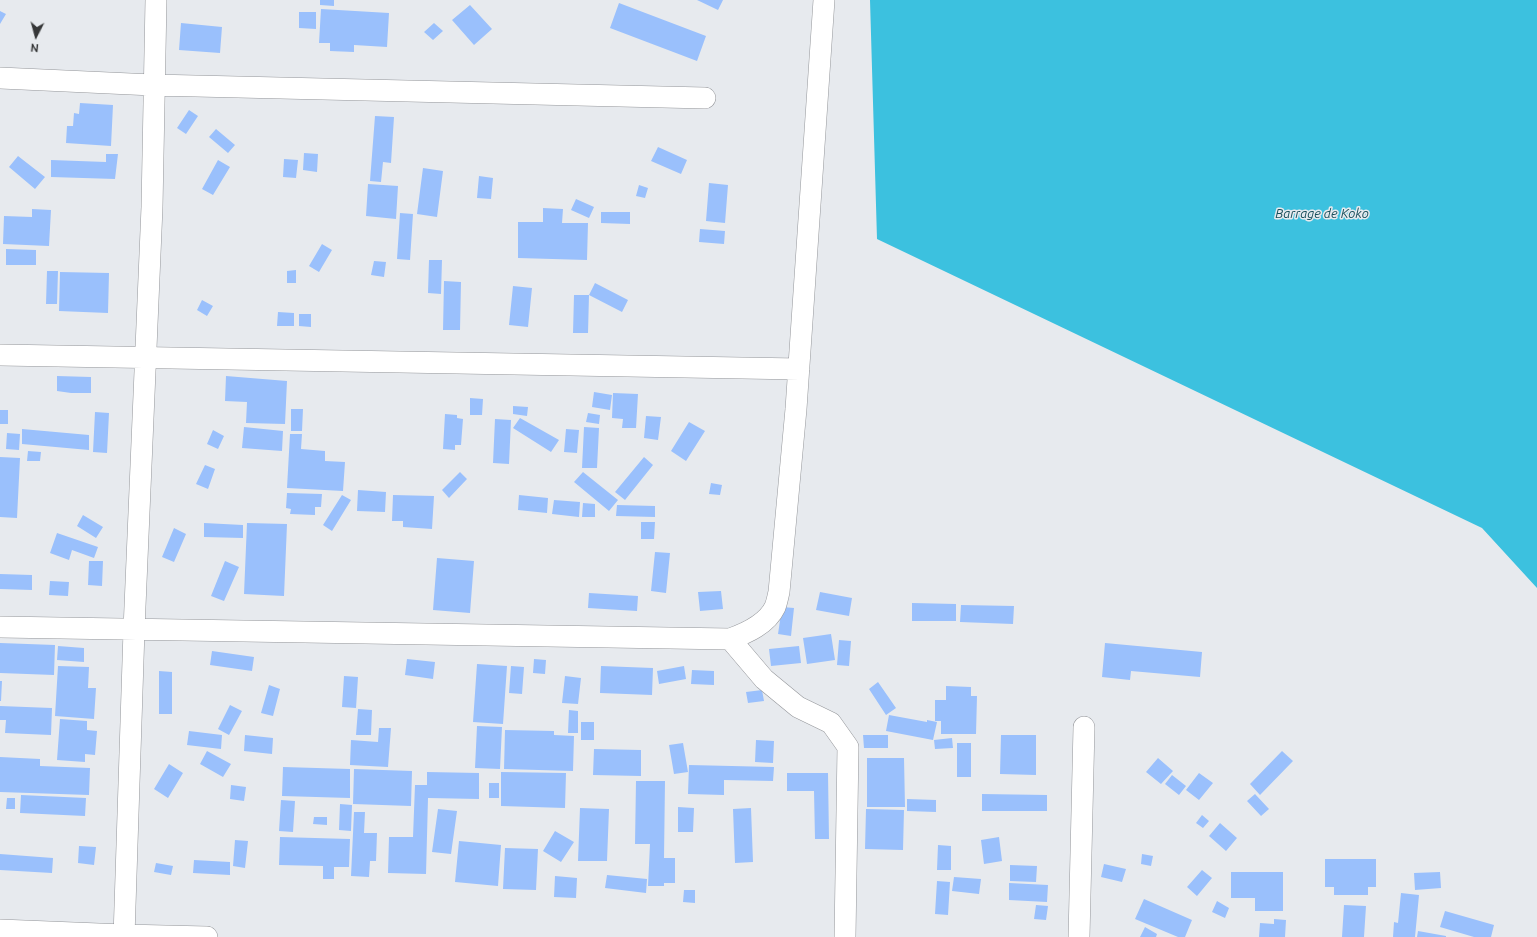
<!DOCTYPE html>
<style>
body{margin:0}
#map{position:relative;width:1537px;height:937px;overflow:hidden;background:#e7eaee;font-family:Ubuntu,sans-serif}
canvas{display:block}
.north{position:absolute;left:16px;top:16px;width:40px;height:40px;-webkit-text-stroke:3px #e7eaee;paint-order:stroke;rotate:186deg;font-size:11px;font-weight:700;line-height:16px;text-align:center;color:#363738}
.north::after{content:'';display:block;margin:auto;width:14px;height:18px;background:#363738;clip-path:polygon(50% 0,100% 100%,50% 72%,0 100%)}
</style>
<div id="map">
<canvas width="1537" height="937"></canvas>
<div class="north">N</div>
</div>
<script>
const context = document.querySelector('canvas').getContext('2d');
context.lineJoin = 'round';
function fill(path, color) { context.fillStyle = color; context.fill(path, 'evenodd'); }
function stroke(path, color, width, dash) { context.strokeStyle = color; context.lineWidth = width; context.lineCap = dash ? 'butt' : 'round'; context.setLineDash(dash || []); context.stroke(path); }
function write(font, color, halo, rows, align = 'center') {
  context.font = font + ' Ubuntu,sans-serif'; context.lineWidth = 3; context.setLineDash([]); context.textBaseline = 'middle'; context.strokeStyle = halo; context.fillStyle = color; for (const [text, x, y, turn = 0] of rows) {
    context.save(); context.translate(x, y); context.rotate((+turn || 0) * Math.PI / 180); context.textAlign = isNaN(turn) ? turn : align; if (halo) context.strokeText(text, 0, 0); context.fillText(text, 0, 0); context.restore();
  }
}
fill(new Path2D(`
 M870,0H1537V588L1482,528L877,239Z`), '#3cc1df');
fill(new Path2D(`
 M320,0H334V6L320,5Z
 M697,0H723L718,10Z
 M619,3L706,36L697,61L610,28Z
 M470,5L492,29L474,45L452,20Z
 M321,9L389,13L387,47L354,45V52L330,51V43H319Z
 M0,11L6,14L0,24Z
 M299,12H316V29L299,28Z
 M181,23L222,27L220,53L179,50Z
 M434,23L443,31L433,40L424,32Z
 M80,103L113,105L111,146L66,143L67,126H73L74,113L79,114Z
 M189,110L198,116L186,134L177,128Z
 M375,116L394,117L391,163L383,162L381,182L370,181Z
 M216,129L235,145L228,153L209,137Z
 M658,147L687,160L681,174L651,161Z
 M304,153L318,154L317,172L303,170Z
 M106,154H118L115,179L51,177V160L106,162Z
 M18,156L45,177L35,189L9,167Z
 M284,159L298,160L296,178L283,177Z
 M218,160L230,167L213,195L202,189Z
 M423,168L443,171L437,217L417,214Z
 M479,176L493,178L491,199L477,198Z
 M709,183L728,185L725,223L706,221Z
 M368,184L398,186L396,219L366,216Z
 M639,185L648,188L645,198L636,196Z
 M576,199L594,207L589,218L571,210Z
 M543,208L563,209L562,223H588L587,260L518,258V222H543Z
 M32,209L51,210L49,246L3,244L4,216L32,217Z
 M601,212H630V224L601,223Z
 M400,213L413,214L410,260L397,259Z
 M700,229L725,231L724,244L699,242Z
 M322,244L332,250L319,272L309,266Z
 M6,249L36,250V265H6Z
 M429,260H442L441,294L428,293Z
 M374,261L386,262L384,277L371,275Z
 M296,270V283H287V271Z
 M47,271H58L57,304H46Z
 M60,272L109,273L108,313L59,311Z
 M444,281L461,282L460,330H443Z
 M595,283L628,300L622,312L589,295Z
 M513,286L532,288L528,327L509,325Z
 M574,295H589L588,333H573Z
 M202,300L213,306L207,316L197,310Z
 M278,312L294,313V326H277Z
 M299,314H311V327L299,326Z
 M57,376L91,377V393H71L57,391Z
 M226,376L287,381L285,424L246,423L247,402L225,401Z
 M594,392L612,395L610,410L592,407Z
 M613,393L638,394L636,428H622L623,419L612,418Z
 M470,398L483,399L482,415H470Z
 M513,406L528,407L527,416L513,414Z
 M291,409H303L302,431H291Z
 M0,410H8V424H0Z
 M95,412L109,413L107,453L93,452Z
 M588,413L600,415L599,424L586,422Z
 M445,414L457,415V418L463,419L461,445H455V450L443,449Z
 M646,416L661,417L658,440L644,438Z
 M520,418L559,440L551,452L513,428Z
 M495,419L511,420L509,464L493,463Z
 M689,422L705,431L686,461L671,451Z
 M244,427L283,431L282,451L242,448Z
 M584,427L599,428L597,468H582Z
 M22,429L89,435V450L22,444Z
 M566,429L579,430L577,453L564,452Z
 M213,430L224,436L218,449L207,444Z
 M7,433L20,434L19,450L6,449Z
 M290,434H302L301,449L325,451V461L345,462L343,491L287,488Z
 M28,451L41,452L40,461H27Z
 M0,457L20,458L17,518L0,517Z
 M644,457L653,465L625,500L615,492Z
 M205,465L215,469L208,489L196,484Z
 M460,472L467,479L449,498L442,490Z
 M583,472L618,500L609,511L574,482Z
 M711,483L722,485L720,495L709,494Z
 M358,490L386,492L385,512L357,511Z
 M287,493L322,494L321,507H315V515L290,514L291,509L286,508Z
 M342,495L351,500L332,531L323,525Z
 M393,495L434,496L432,529L403,527V521H392Z
 M519,495L548,498L547,513L518,510Z
 M554,500L580,502L579,517L552,514Z
 M583,503L595,504V517H582Z
 M617,505L655,506V517L616,516Z
 M83,515L103,527L96,538L77,526Z
 M641,522H655L654,539H641Z
 M204,523L243,525V538L204,537Z
 M247,523L287,524L284,596L244,594Z
 M174,528L186,534L174,562L162,557Z
 M57,533L98,547L94,558L72,550L69,560L50,553Z
 M655,552L670,553L666,593L651,591Z
 M437,558L474,561L470,613L433,610Z
 M89,561H103L102,586L88,585Z
 M225,561L239,567L224,601L211,596Z
 M0,574L32,575V590L0,589Z
 M50,581L69,582L68,596L49,595Z
 M721,591L723,609L700,611L698,592Z
 M820,592L852,598L849,616L816,610Z
 M589,593L638,596L637,611L588,608Z
 M912,603L956,604V621H912Z
 M961,605L1014,606L1013,624L960,622Z
 M782,607L794,608L791,636L778,634Z
 M831,634L835,660L807,664L803,638Z
 M839,640L851,641L849,666L837,665Z
 M0,643L55,645L54,675L0,673Z
 M1105,643L1202,652L1200,677L1131,671L1130,680L1102,677Z
 M58,646L84,648V662L57,660Z
 M799,646L801,663L771,666L769,649Z
 M212,651L254,657L252,671L210,665Z
 M407,659L435,662L433,679L405,675Z
 M534,659L546,660L545,674L533,673Z
 M477,664L507,666L503,724L473,722Z
 M58,666L89,667L88,688H96L94,719L55,716Z
 M511,666L524,667L522,694L509,693Z
 M601,666L653,668L652,695L600,693Z
 M684,666L686,679L659,684L657,671Z
 M692,670L714,671V685L691,684Z
 M159,671L172,672V714H159Z
 M344,676L358,677L356,708L342,707Z
 M565,676L581,678L578,704L562,703Z
 M0,681H2L1,701H0Z
 M878,682L896,708L886,715L869,689Z
 M269,685L280,689L273,716L261,713Z
 M946,686L971,687V696H977L976,734H941V721H935V700H946Z
 M762,690L764,701L748,703L746,692Z
 M230,705L242,711L229,735L218,729Z
 M0,706L52,708L51,735L5,733L6,720H0Z
 M358,709L372,710L371,735H356Z
 M569,710L578,711V733H568Z
 M889,715L927,722V720L937,722L933,740L886,731Z
 M60,719L87,721V730L97,731L95,755L85,754V762L57,760Z
 M581,722H594V740H581Z
 M477,726L502,727L500,769L475,768Z
 M379,728H391L388,767L350,765L351,740L378,742Z
 M505,730L554,731V735L574,736L573,771L504,769Z
 M189,731L222,735L221,749L187,745Z
 M245,735L273,738L272,754L244,751Z
 M863,735H888V748H864Z
 M1001,735H1036V775L1000,774Z
 M952,738L953,748L935,749L934,740Z
 M756,740L774,741L773,763L755,762Z
 M683,743L688,772L674,774L669,745Z
 M957,743H971V777H957Z
 M594,749L641,750V776L593,775Z
 M207,751L231,764L223,777L200,764Z
 M1282,751L1293,761L1260,795L1250,784Z
 M0,757L40,759V766L90,768L89,795L0,792Z
 M867,758H904L905,807H867Z
 M1158,758L1173,771L1161,784L1146,772Z
 M169,764L183,773L168,798L154,789Z
 M689,765L774,767L773,781L724,780V795L688,794Z
 M283,767L350,769V798L282,796Z
 M354,769L412,771L411,806L353,804Z
 M427,772L479,773V799L428,798L426,874L388,873L389,837H413L415,785H427Z
 M501,772L566,773L565,808L501,806Z
 M787,773H828L829,839H815L814,791H787Z
 M1199,773L1213,783L1199,800L1186,790Z
 M1172,775L1186,786L1179,795L1165,784Z
 M636,781H665L664,858H675V883H664V886H648L650,844H635Z
 M489,783H499V798H489Z
 M231,785L246,787L244,801L230,799Z
 M982,794L1047,795V811H982Z
 M1255,794L1269,809L1261,816L1247,801Z
 M21,795L86,798L85,816L20,813Z
 M7,798H15V809H6Z
 M907,799L936,800V812L907,811Z
 M281,800L295,801L293,832L279,831Z
 M340,804L352,805L351,831L339,830Z
 M678,807L694,808L693,832H678Z
 M580,808L609,809L607,861H578Z
 M751,808L753,862L735,863L733,809Z
 M438,809L457,811L451,854L432,852Z
 M866,809L904,810L903,850L865,849Z
 M354,812H365L364,833H377L376,861H370L369,877L351,876Z
 M1202,815L1209,821L1203,828L1196,823Z
 M314,817H327V825L313,824Z
 M1220,823L1237,838L1226,851L1209,836Z
 M555,831L574,842L561,862L543,851Z
 M280,837L350,839L349,867H334V879H323V866L279,865Z
 M999,837L1002,861L984,864L981,840Z
 M235,840L248,841L245,868L233,866Z
 M459,841L501,845L498,886L455,882Z
 M938,845L951,846V870H937Z
 M79,846L96,847L94,865L78,863Z
 M505,848L538,849L536,890L503,889Z
 M0,854L53,858L52,873L0,870Z
 M1142,854L1153,856L1151,866L1141,864Z
 M1325,859H1376V887H1368V895H1334V887H1325Z
 M194,860L230,862V875L193,873Z
 M156,863L173,866L171,875L154,872Z
 M1104,864L1126,869L1122,882L1101,877Z
 M1010,865L1037,866L1036,882L1010,881Z
 M1202,870L1212,878L1197,896L1187,887Z
 M1231,872H1283V911H1255V898H1231Z
 M1440,872L1441,888L1415,890L1414,873Z
 M607,875L647,879L646,893L605,888Z
 M555,876L577,878L576,898L554,897Z
 M954,877L981,879L979,894L952,891Z
 M937,881L950,882L948,915L935,914Z
 M1009,883L1048,885L1047,902L1009,900Z
 M684,890H695V903L683,902Z
 M1401,893L1419,895L1415,937H1393L1394,922L1398,923Z
 M1144,899L1192,920L1185,937H1178L1135,919Z
 M1217,901L1229,908L1225,918L1212,912Z
 M1036,905L1048,906L1046,920L1034,919Z
 M1344,905L1366,906L1364,937H1342Z
 M1445,911L1494,925L1491,937H1474L1440,927Z
 M1274,919L1286,920L1285,937H1259L1260,923L1274,924Z
 M1145,927L1157,934L1156,937H1140Z
 M1418,931L1446,936V937H1417Z`), '#9ac0fc');
const minor = new Path2D(`
 M0,78L153,85L705,98
 M0,355L799,369
 M0,627L730,639C747,633 767,624 775,607C777,602 778,596 779,592L796,409L824,0
 M730,639L764,679L798,707L831,723L848,747L845,937
 M0,930L124,935L207,937
 M124,937L134,630L152,207L156,0
 M1079,937L1084,727`);
stroke(minor, '#94969a', 22);
stroke(minor, '#fff', 21);
write('italic 13px', '#184f5b', '#e7eaee', [
 ["Barrage de Koko",1322,214]
]);
</script>
